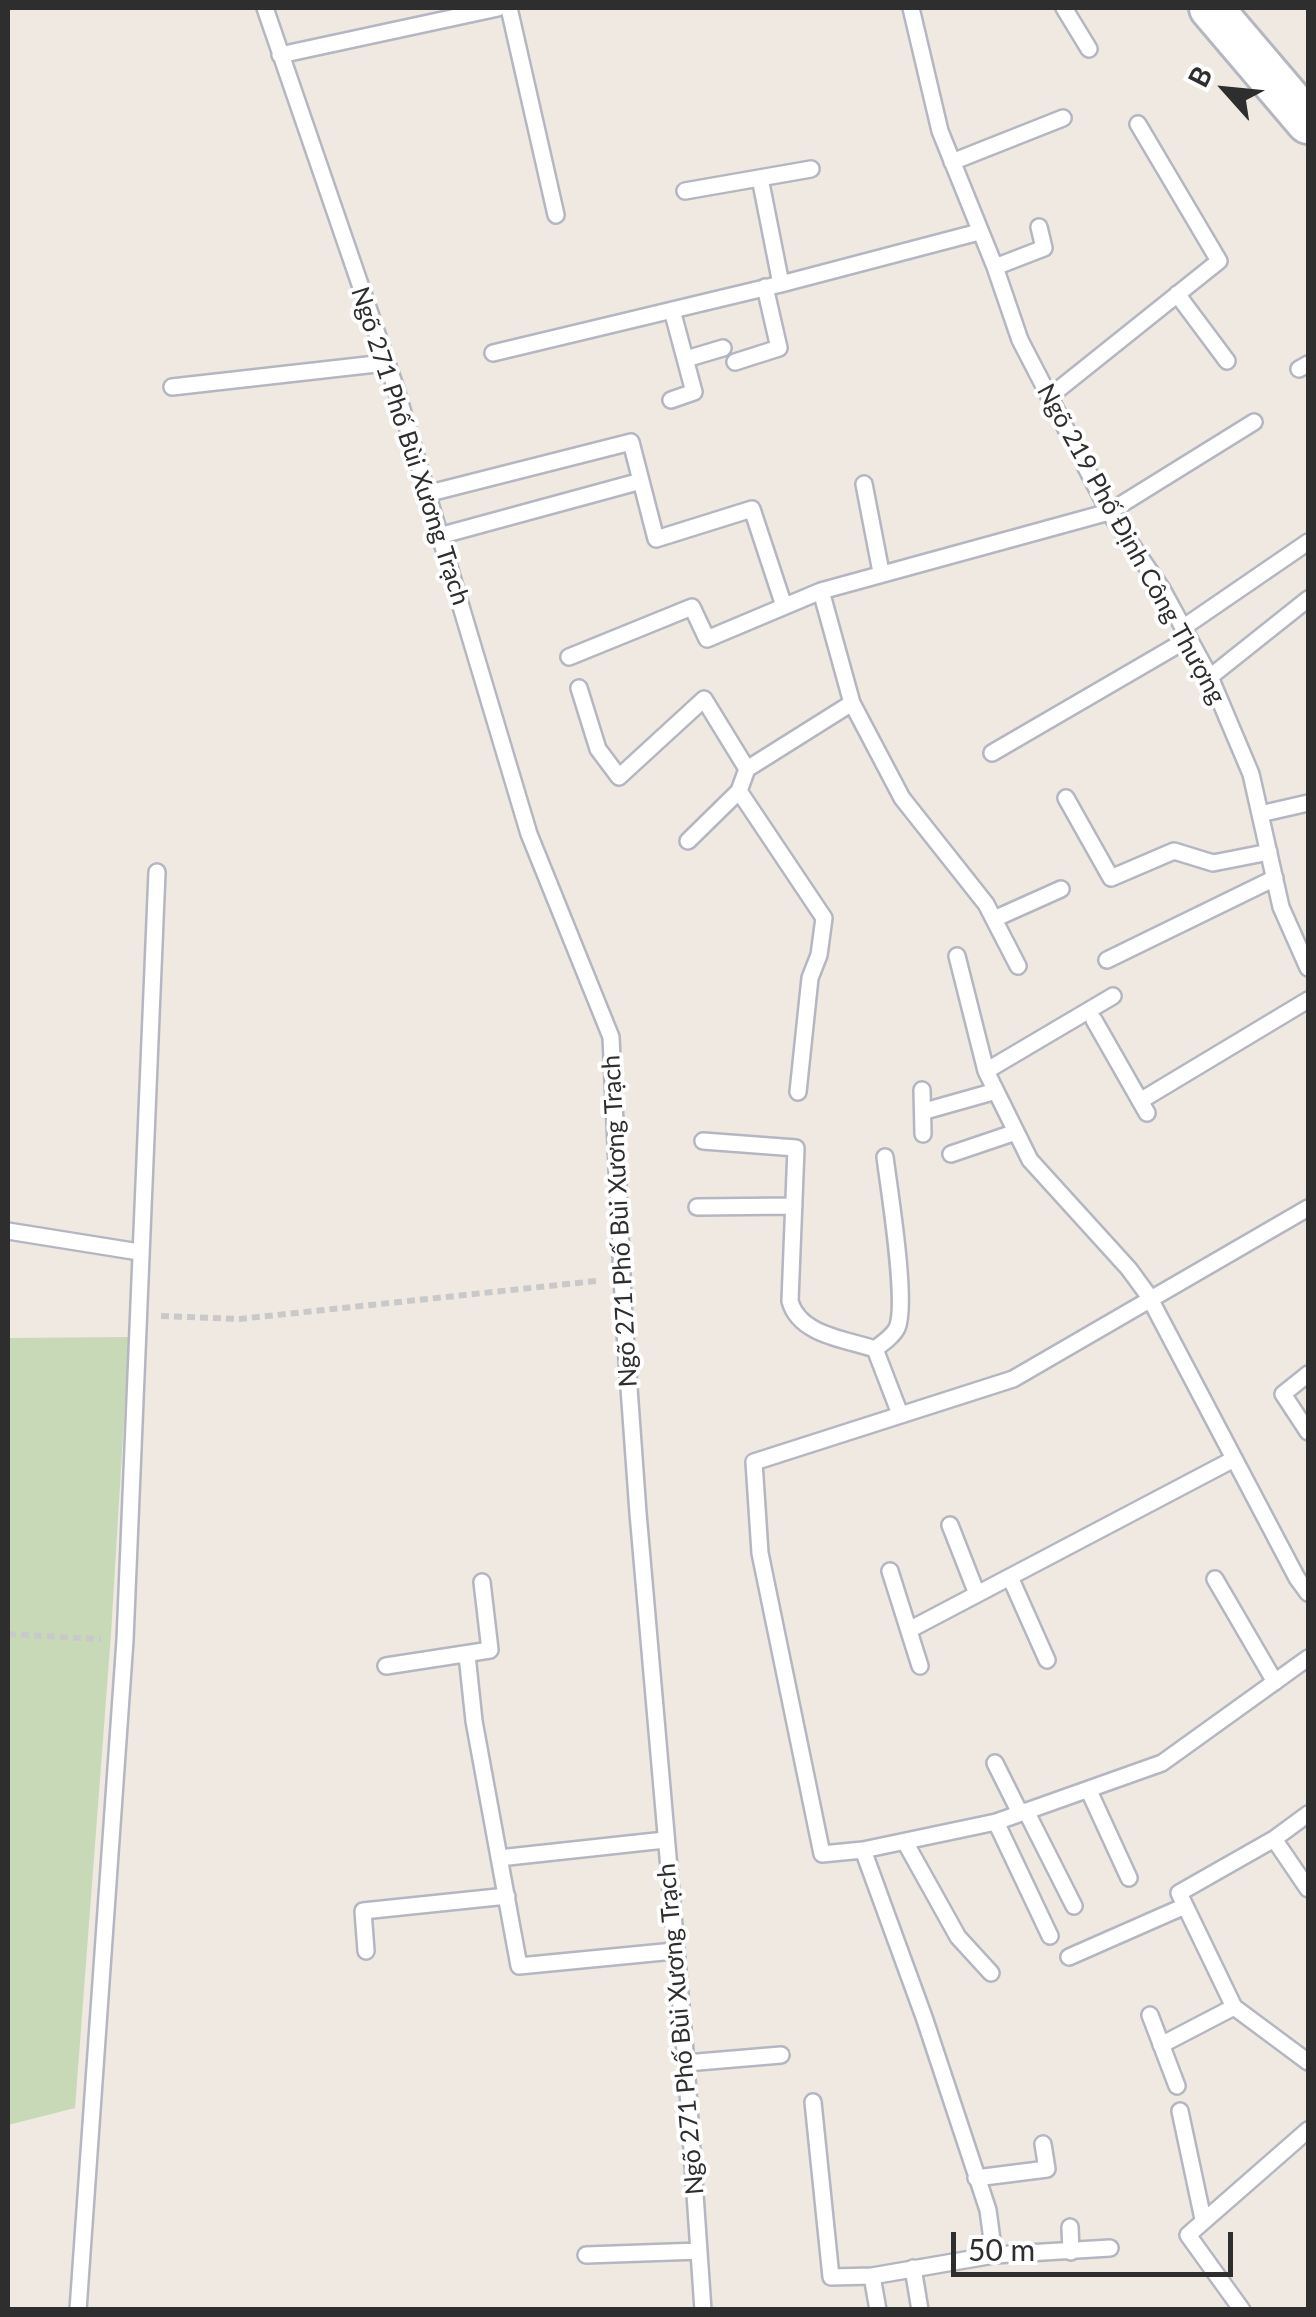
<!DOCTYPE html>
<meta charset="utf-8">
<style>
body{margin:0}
#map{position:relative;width:1316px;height:2317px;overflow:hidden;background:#efe9e1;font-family:Lato,sans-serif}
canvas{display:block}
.frame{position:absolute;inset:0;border:10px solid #2e2e2e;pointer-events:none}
.north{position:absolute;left:1176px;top:40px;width:100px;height:100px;-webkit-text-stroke:8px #fff;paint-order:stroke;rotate:297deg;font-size:28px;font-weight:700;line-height:40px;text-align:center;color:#2e2e2e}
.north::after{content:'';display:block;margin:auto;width:35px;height:45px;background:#2e2e2e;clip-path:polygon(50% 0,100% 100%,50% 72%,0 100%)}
.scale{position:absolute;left:951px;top:2232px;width:282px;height:45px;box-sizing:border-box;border:5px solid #2e2e2e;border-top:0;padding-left:12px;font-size:30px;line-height:35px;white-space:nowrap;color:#2e2e2e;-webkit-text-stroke:8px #fff;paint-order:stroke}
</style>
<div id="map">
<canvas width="1316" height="2317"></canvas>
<div class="frame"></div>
<div class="north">B</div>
<div class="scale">50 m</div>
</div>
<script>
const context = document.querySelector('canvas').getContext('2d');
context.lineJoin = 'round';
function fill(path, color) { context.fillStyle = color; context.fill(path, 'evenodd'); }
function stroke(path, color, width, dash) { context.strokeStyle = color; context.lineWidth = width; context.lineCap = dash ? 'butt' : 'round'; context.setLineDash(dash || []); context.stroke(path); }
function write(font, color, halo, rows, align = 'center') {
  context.font = font + ' Lato,sans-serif'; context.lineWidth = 8; context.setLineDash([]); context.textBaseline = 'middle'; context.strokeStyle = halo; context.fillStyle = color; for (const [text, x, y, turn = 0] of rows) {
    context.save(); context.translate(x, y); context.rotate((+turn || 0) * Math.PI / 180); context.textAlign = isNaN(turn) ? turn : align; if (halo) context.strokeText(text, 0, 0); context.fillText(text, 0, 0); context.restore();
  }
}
fill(new Path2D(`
 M129,1337L111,1634L75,2108L8,2125V1338Z`), '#c8d9b8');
const lane = new Path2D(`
 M265,8L396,389L529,834L611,1037L624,1318L638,1513L686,2063L703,2310
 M509,8L556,215
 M911,8L940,131L995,267L1020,340L1109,512L1162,589L1210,677L1251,774L1281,907L1308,968
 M1064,8L1089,49
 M280,55L498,8
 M952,162L1063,118
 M760,178L781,284
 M685,191L811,169
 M995,267L1044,248L1039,227
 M1177,294L1227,361
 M493,353L781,284L979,232
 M686,359L723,348
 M735,362L779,348L765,287
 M1299,369L1308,364
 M172,387L385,363
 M1049,397L1219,261L1138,124
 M671,400L694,392L672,310
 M864,484L881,572
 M426,494L631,442L656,539L752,509L784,606
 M439,536L641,481
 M821,591L852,703L902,798L986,904L1018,966
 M1184,627L1308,542
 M569,657L692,607L707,639L821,591L1109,512L1254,422
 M1210,677L1308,599
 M579,688L598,749L619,777L704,699L747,769
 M992,753L1188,639
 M739,791L824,918L819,955L810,978L798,1092
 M1066,798L1111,878L1174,851L1213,863L1269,852
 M1260,814L1308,803
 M688,841L739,791L747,769L852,703
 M994,919L1061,889
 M957,956L986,1071L1030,1160L1129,1269L1148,1295L1297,1578L1308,1593
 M1107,960L1275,878
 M1094,1020L1147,1113
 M986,1071L1113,996
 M922,1090L923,1134
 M1140,1101L1308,1000
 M925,1111L996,1091
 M703,1141L796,1148L790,1301C799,1335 845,1339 875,1349
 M951,1154L1016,1132
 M697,1207L794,1206
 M8,1231L139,1252
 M875,1349C883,1343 893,1336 897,1328C908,1303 889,1189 885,1157
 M875,1349L900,1414
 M1308,1374L1283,1394L1308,1432
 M950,1525L977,1594
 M890,1571L920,1666
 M1010,1577L1047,1660
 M1215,1579L1275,1682
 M909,1630L1234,1459
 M467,1655L474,1721L519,1966L674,1951
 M386,1666L490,1650L482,1582
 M995,1763L1020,1813
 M1089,1791L1129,1878
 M1026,1811L1074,1906
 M1308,1814L1274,1839L1179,1893L1234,2007L1308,2062
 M996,1822L1050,1936
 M1274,1839L1308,1889
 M905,1842L958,1937L991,1973
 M863,1850L822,1854L760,1553L754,1462L1013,1379L1308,1208
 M499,1858L665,1840
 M366,1951L363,1911L507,1896
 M1069,1957L1185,1906
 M1150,2015L1177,2086
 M1161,2045L1234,2007
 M686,2063L781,2055
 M813,2102L831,2277L872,2276
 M1180,2111L1203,2219
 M976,2178L1047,2169L1043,2144
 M1070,2227L1071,2252
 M586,2255L699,2251
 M994,2255L988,2210L924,2017L863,1850L996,1822L1162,1763L1308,1658
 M913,2268L920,2310
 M78,2310L125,1640L157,872
 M878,2310L872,2276L994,2255L1110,2248
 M1242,2310L1188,2235L1308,2130`);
const secondary = new Path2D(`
 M1211,8L1308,122`);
stroke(lane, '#b4b7c1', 20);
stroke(secondary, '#b4b7c1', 48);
stroke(new Path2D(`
 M161,1316L239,1319L596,1281
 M8,1634L101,1639`), '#c9c9c9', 6, [8, 5]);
stroke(lane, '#fff', 15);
stroke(secondary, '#fff', 42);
write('25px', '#2e2e2e', '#fff', [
 ["Ngõ 271 Phố Bùi Xương Trạch",410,446,72],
 ["Ngõ 219 Phố Định Công Thượng",1131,544,61],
 ["Ngõ 271 Phố Bùi Xương Trạch",620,1221,-93],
 ["Ngõ 271 Phố Bùi Xương Trạch",681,2029,-95]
]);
</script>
